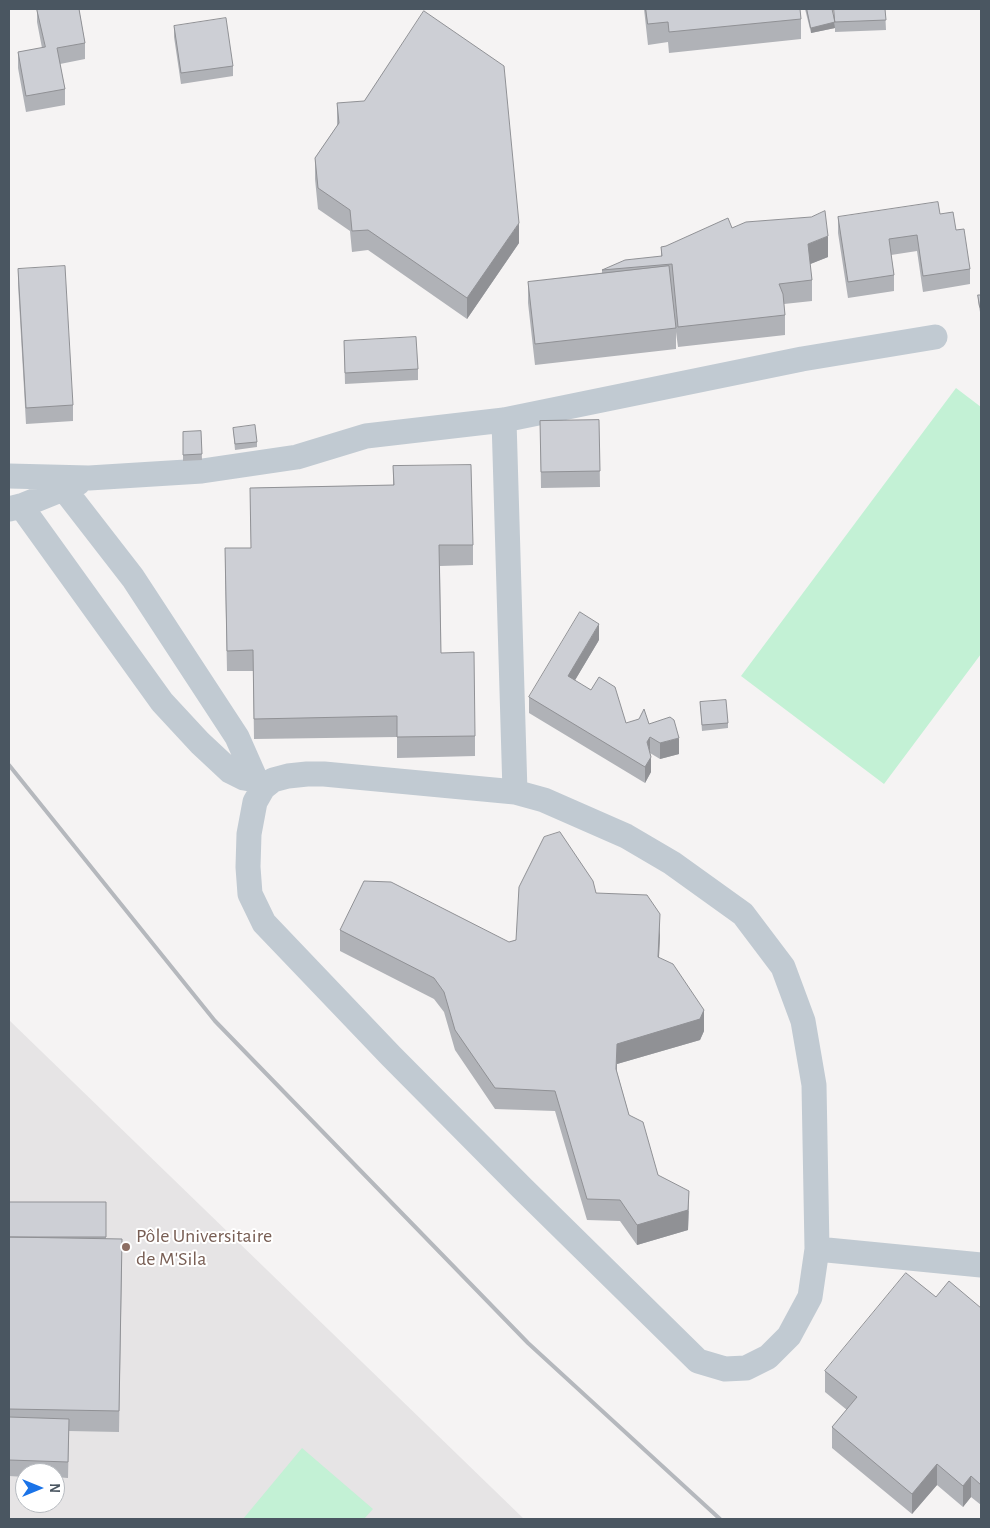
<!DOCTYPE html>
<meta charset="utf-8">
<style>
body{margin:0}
#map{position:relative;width:990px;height:1528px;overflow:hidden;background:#f5f3f3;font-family:"Alegreya Sans",sans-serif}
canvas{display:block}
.frame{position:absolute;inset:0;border:10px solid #4a5661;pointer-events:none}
.north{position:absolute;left:15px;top:1463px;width:50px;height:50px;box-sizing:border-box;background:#fff;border:1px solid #b7bbc0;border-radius:50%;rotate:90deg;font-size:14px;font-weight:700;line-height:20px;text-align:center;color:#4a5661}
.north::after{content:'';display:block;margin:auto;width:18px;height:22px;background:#1a73e8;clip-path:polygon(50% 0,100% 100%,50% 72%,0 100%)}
</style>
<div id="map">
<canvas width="990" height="1528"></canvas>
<div class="frame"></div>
<div class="north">N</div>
</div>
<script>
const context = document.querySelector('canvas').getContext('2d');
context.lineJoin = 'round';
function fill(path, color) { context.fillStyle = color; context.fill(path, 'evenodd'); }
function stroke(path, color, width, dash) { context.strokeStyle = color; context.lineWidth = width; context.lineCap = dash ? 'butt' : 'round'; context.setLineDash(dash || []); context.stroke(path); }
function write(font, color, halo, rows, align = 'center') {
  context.font = font + ' "Alegreya Sans",sans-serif'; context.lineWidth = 4; context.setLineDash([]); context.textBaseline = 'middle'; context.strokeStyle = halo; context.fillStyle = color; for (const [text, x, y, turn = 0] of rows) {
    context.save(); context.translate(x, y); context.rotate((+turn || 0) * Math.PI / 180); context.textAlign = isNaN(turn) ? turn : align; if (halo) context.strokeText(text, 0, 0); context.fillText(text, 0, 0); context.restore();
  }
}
fill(new Path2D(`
 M9,1020L524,1519H9ZM25,1473H55V1503H25Z`), '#e6e4e5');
fill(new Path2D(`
 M956,388L981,407V654L884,784L741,676Z
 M302,1448L373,1509L364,1519H243Z`), '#c3f1d5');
stroke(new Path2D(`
 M504,420L515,792
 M9,476L89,478L202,471L297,457L366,436L504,420L802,359L935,337
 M64,489L133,578L237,737L256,780L263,788
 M21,506L162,702L200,743L230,771L244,778L256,780
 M9,509L21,506L78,483
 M307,774H324L515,792L544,800L626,836L672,863L743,914L783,967L803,1021L814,1085L817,1249L810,1297L789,1336L768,1357L746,1368L725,1369L698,1361L522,1188L391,1056L264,923L250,894L248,867L249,834L255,802L263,788L273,780L288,776Z
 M817,1249L981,1265`), '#c1cad2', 25);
stroke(new Path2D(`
 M9,765L215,1021L528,1343L720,1519`), '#b5b8bd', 4);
fill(new Path2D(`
 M37,9H79L85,43V59L60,64L65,89V105L26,112L18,68V52L42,48L37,22Z
 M644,9H800L801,19V39L669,53L668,42L648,45Z
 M805,9H832L834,20V9H885L886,30L835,32V28L811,33Z
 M174,26L233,66V76L181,84L174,37Z
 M337,103L519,243L467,319L368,250L352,252L350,231L318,209L315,179V158L337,126Z
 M940,214L956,230L970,269V284L923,292L917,251L891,255L894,275V291L848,298L838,233V217Z
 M732,228L828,257L810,264L812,280V301L784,304L785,315V335L678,347L676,332V349L535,365L528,303V282L602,273V270L661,257V247L666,246Z
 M18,269L73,405V421L26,424L18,284Z
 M978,295H981V312H980L978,301Z
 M344,341L418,369V380L345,384Z
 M599,420L600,487L541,488L540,421Z
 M233,428L257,442V447L235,450Z
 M201,431L202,460L183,461V432Z
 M393,466L473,545V565L440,566L441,653L475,736V756L397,758V737L254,739L253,671H227L225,568V548H251L250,488L393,485Z
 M599,640L575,680L626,723L649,724L679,754L660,759L650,753L651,772L645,783L529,713V697Z
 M700,702L728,723V728L702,731Z
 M596,893L660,935L659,957L704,1031L700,1040L617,1064V1072L629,1115L658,1175L689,1211L688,1230L637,1245L620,1221L587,1220L555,1111L495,1109L455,1050L444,1012L434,999L340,951V930L509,942L516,940Z
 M9,1202H106V1239L122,1260L119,1432L69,1431L68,1478L55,1477V1473H25V1477L9,1476Z
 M936,1297L981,1308V1505L971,1497L963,1507L937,1485L912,1514L832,1448V1427L847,1410L825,1392V1371Z`), '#b0b2b7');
fill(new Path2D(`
 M834,22L835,28L811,33V28Z
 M519,223V243L467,319V298Z
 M828,236V257L808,265V244Z
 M599,624V640L568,692V676Z
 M650,737V753L647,742Z
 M679,738V754L660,759V743Z
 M651,757V772L645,783V767Z
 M660,914V935L658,977V957Z
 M704,1010V1031L700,1040L617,1064L616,1089L617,1044Z
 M689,1191L688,1230L637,1245V1225Z
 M937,1464V1485L912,1514V1494Z
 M971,1476V1497L963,1507V1486Z`), '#909195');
const building = new Path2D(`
 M37,9H79L85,43L57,48L65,89L26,96L18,52L45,47Z
 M646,9H800L801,19L669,32L668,22L648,24Z
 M807,9H832L835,22L811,28Z
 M834,9H885L886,20L835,22Z
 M424,11L504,66L519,223L467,298L368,230L352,231L350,210L318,188L315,158L339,123L337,103L364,101Z
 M226,18L233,66L181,73L174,26Z
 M938,202L940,214L953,212L956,230L964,229L970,269L923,276L917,235L889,239L894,275L848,282L838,217Z
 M825,211L828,236L808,244L812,280L779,284L783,294L785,315L678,327L672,264L602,270L625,260L662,256L661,247L666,246L728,218L732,228L746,222L811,217Z
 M65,266L73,405L26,408L18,269Z
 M669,266L676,328L535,344L528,282Z
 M978,295H981V306L980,307Z
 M416,337L418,369L345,373L344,341Z
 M599,420L600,471L541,472L540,421Z
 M255,425L257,442L235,444L233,428Z
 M201,431L202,454L183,455V432Z
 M471,465L473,545H439L441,653L474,652L475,736L397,737V716L254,719L253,650L227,651L225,548H251L250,488L394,485L393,466Z
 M580,612L599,624L568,676L591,690L599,677L615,687L626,723L639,719L644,709L649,724L670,717L674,720L679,738L660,743L650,737L647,742L651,757L645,767L529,697Z
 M726,700L728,723L702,725L700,702Z
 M560,832L593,881L596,893L647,895L660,914L658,957L673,964L704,1010L700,1019L617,1044L616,1069L629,1115L643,1122L658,1175L689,1191L688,1210L637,1225L620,1200L587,1199L555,1091L495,1088L455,1030L444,992L434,978L340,930L364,881L391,882L509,942L516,940L519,887L544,837Z
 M9,1202H106V1237H9Z
 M9,1237L122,1239L119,1411L9,1409Z
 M906,1273L936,1297L949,1281L981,1308V1485L971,1476L963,1486L937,1464L912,1494L832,1427L857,1397L825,1371Z
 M9,1417L69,1419L68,1462L9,1460Z`);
fill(building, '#cdcfd5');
stroke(building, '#909195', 1);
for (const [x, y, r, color] of [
 [126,1247,5,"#8d6e63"]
]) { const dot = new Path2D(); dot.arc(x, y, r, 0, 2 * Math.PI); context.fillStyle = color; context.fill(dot); stroke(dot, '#fff', 2); }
write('20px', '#785e54', '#fff', [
 ["Pôle Universitaire",136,1236],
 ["de M'Sila",136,1259]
], 'left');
</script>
